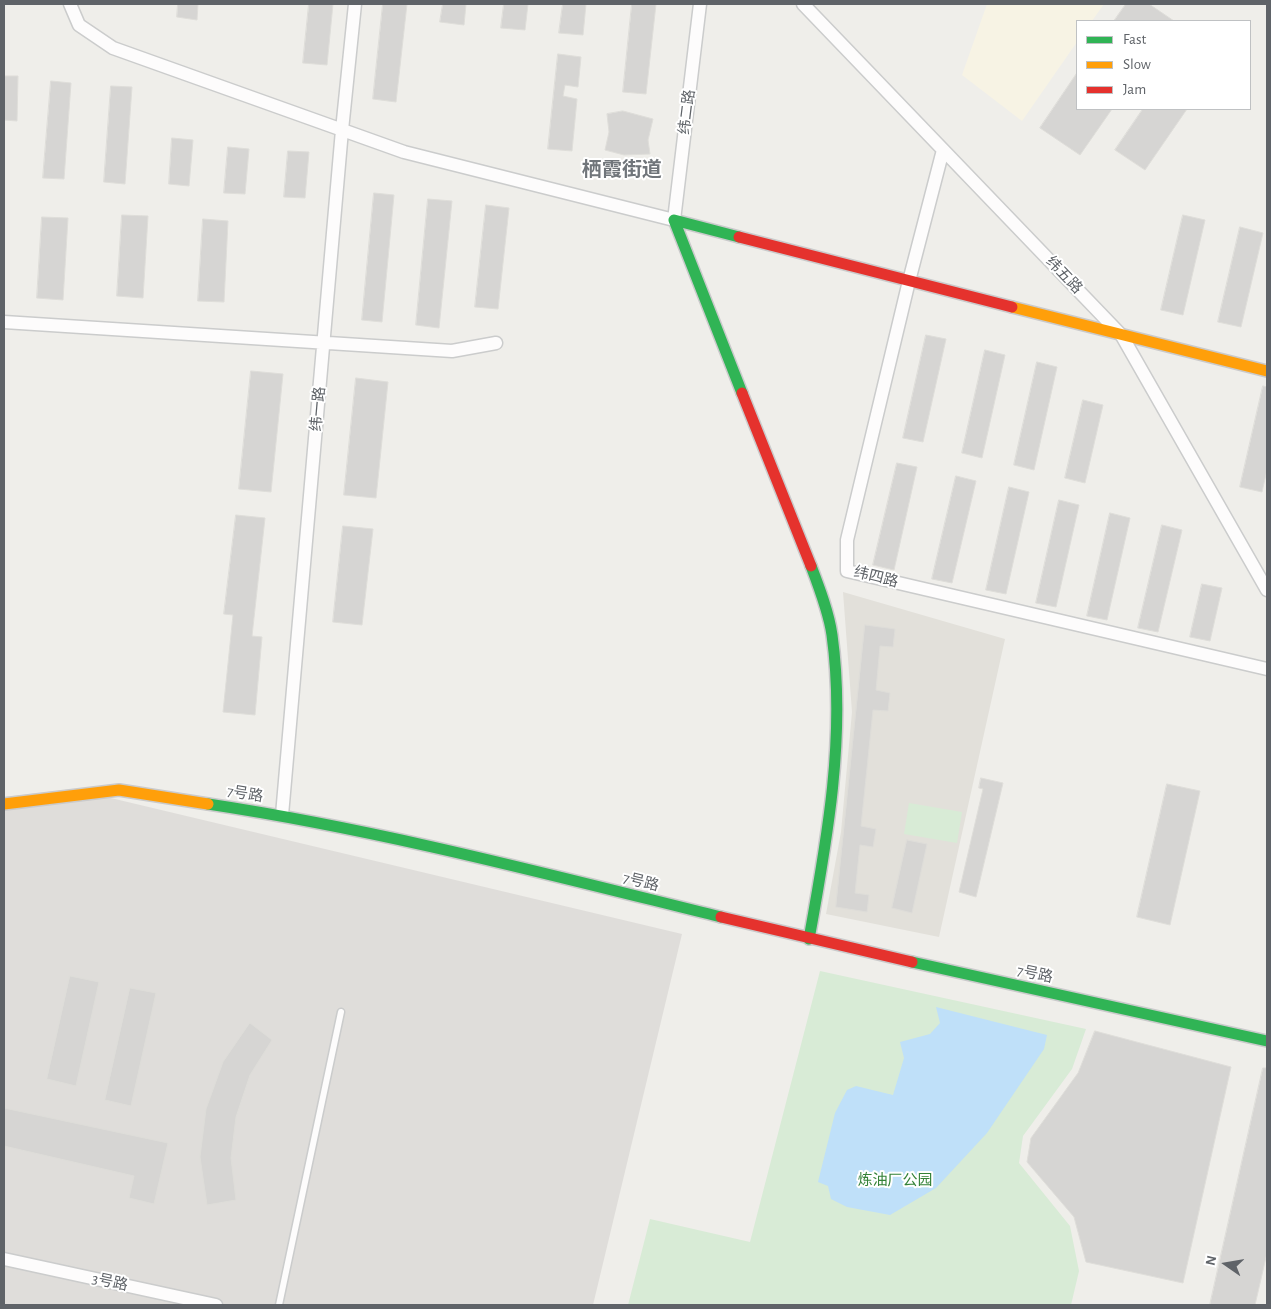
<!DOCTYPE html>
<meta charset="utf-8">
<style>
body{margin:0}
#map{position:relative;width:1271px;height:1309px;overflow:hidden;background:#efeeea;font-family:"Alegreya Sans",sans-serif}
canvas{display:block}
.frame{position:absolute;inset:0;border:5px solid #5f6368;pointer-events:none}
.legend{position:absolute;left:1076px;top:20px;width:175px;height:90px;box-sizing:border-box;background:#fff;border:1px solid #bfc1c3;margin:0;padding:6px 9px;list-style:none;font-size:15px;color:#5f6368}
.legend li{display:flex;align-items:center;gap:10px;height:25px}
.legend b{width:25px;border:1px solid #bfc1c3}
.north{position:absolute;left:1201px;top:1239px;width:50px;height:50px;-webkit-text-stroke:4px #fff;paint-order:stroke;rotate:283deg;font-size:14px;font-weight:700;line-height:20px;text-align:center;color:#5f6368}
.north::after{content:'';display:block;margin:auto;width:18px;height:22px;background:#5f6368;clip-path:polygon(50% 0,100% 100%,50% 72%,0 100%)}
</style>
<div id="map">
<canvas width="1271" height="1309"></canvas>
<div class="frame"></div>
<ul class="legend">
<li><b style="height:6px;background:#30b455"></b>Fast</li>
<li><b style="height:6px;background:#ff9f0a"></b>Slow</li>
<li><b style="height:6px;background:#e5322d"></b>Jam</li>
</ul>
<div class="north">N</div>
</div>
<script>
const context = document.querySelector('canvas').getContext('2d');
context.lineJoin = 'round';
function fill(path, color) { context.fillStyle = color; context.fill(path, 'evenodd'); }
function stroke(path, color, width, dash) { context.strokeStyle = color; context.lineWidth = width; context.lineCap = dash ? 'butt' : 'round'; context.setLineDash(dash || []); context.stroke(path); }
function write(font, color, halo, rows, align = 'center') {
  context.font = font + ' "Alegreya Sans","Noto Sans SC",sans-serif'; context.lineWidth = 4; context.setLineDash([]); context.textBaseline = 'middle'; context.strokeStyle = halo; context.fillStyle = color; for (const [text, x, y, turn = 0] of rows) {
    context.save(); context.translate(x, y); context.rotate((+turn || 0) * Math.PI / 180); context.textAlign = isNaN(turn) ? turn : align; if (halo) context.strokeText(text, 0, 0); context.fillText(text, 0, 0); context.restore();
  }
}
fill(new Path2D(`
 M987,4H1104L1092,21H1077V42L1022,121L962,75Z`), '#f7f3e4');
fill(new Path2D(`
 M73,789L682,934L593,1305H4V797Z`), '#dfddda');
fill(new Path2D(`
 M843,592L1005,639L939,937L826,914L841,832L852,712Z`), '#e2e0da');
fill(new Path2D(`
 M909,803L962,812L957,843L904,834Z
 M820,971L1086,1029L1072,1069L1023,1136L1019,1163L1070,1226L1079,1271L1071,1305H628L650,1219L750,1242Z`), '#d8ebd6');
fill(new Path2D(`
 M936,1007L1047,1035L1044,1049L987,1133L936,1188L890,1215L847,1207L831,1199L828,1186L818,1182L835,1113L847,1090L856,1086L893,1095L904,1058L900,1042L930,1034L940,1023Z`), '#bfe0f9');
const building = new Path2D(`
 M178,4H198L197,20L177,17Z
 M309,4H333L327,65L303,63Z
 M383,4H407L396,102L373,99Z
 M443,4H466L464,25L440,22Z
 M504,4H528L525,30L501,28Z
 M563,4H586L583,35L559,33Z
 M632,4H656L646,94L623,92Z
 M1126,4H1149L1174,21H1114Z
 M558,54L581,57L578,87L565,85L563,96L577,99L572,151L548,149Z
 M1077,73V109H1112L1080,155L1040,128Z
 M4,76H18L17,121L4,120Z
 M51,81L71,83L64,179L43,178Z
 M111,86L132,87L125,184L104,182Z
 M1143,109H1187L1145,170L1115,150Z
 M623,111L653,119L648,140L650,154L624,155L605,150L609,132L607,114Z
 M172,138L193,140L189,186L169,184Z
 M228,147L249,149L245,194L224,193Z
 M288,151L309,152L305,198L284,197Z
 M374,193L394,195L382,322L362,320Z
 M428,199L452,201L439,328L416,325Z
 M486,205L509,208L498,309L475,307Z
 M122,215L148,216L143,298L117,296Z
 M1183,215L1205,220L1183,315L1161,310Z
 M42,217L68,218L63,300L37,298Z
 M203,219L228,221L224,302L198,301Z
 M1240,227L1263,233L1241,327L1218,322Z
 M926,335L946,339L923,442L903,438Z
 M985,350L1005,355L982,458L962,453Z
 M1037,362L1057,367L1034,470L1014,465Z
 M251,371L283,374L271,492L239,489Z
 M356,378L388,382L376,498L344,495Z
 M1263,386L1267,387V470L1262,492L1240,487Z
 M1083,400L1103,405L1085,483L1065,478Z
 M897,463L917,467L894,570L873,565Z
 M956,476L976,481L952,583L932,579Z
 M1009,487L1029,492L1006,594L986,590Z
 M1059,500L1079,505L1056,607L1036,603Z
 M1110,513L1130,518L1107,620L1087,616Z
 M236,515L265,518L252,636L262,637L255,715L223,712L233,615L224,614Z
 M1162,525L1182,530L1158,632L1138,628Z
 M343,526L373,529L362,625L333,622Z
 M1202,584L1222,588L1210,641L1190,637Z
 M865,625L895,629L893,647L880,646L876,690L890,693L888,711L873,710L861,826L876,829L873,847L860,845L855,893L869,895L867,912L836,907Z
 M981,778L1003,783L976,897L959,892L983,789L979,788Z
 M1167,784L1200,791L1170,925L1137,917Z
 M907,840L927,844L912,913L892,908Z
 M70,976L99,982L76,1086L47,1079Z
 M130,988L156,993L131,1106L105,1100Z
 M250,1023L272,1040L250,1075L236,1117L231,1158L236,1200L207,1205L200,1157L206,1109L223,1062Z
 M1095,1031L1231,1067L1183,1283L1086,1262L1074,1217L1027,1162L1031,1138L1078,1073Z
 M1263,1068H1267V1253L1255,1305H1210Z
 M4,1108L168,1143L154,1204L129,1198L134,1176L4,1146Z`);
fill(building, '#d6d5d3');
stroke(building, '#deddd9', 1);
const lane = new Path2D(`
 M279,1305L341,1012`);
const street = new Path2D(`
 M70,4L79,25L113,48L404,152L674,220L700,4
 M803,4L1122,336L1267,590
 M943,150L909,281L847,540V571L1267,669
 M4,322L452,351L496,343
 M282,815L342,130L355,4
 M4,1259L216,1305`);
const fast = new Path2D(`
 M739,237L674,220L742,393
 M208,804C381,830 551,875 721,917
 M809,939C827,840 846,736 832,635C829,613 819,587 811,566
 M912,962L1267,1041`);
const slow = new Path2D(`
 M1012,307L1267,371
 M4,804L119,790L208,804`);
const jam = new Path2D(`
 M739,237L1012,307
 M742,393L811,566
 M721,917L912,962`);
stroke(lane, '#cbcccc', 9);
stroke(street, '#cbcccc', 15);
stroke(fast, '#cacacb', 14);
stroke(slow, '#cacacb', 14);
stroke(jam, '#cacacb', 14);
stroke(lane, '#fdfcfc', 6);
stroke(street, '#fdfcfc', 12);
stroke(fast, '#30b455', 11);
stroke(slow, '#ff9f0a', 11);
stroke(jam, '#e5322d', 11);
write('15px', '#5f6368', '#fff', [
 ["纬二路",687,112,-83],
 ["纬五路",1064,275,46],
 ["纬一路",318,409,-85],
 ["纬四路",876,577,14],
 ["7号路",245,794,9],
 ["7号路",641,882,14],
 ["7号路",1035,974,12],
 ["3号路",110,1282,12]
]);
write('15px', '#348238', '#fff', [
 ["炼油厂公园",895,1180]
]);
write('bold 20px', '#70757a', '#fff', [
 ["栖霞街道",622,170]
]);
</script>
